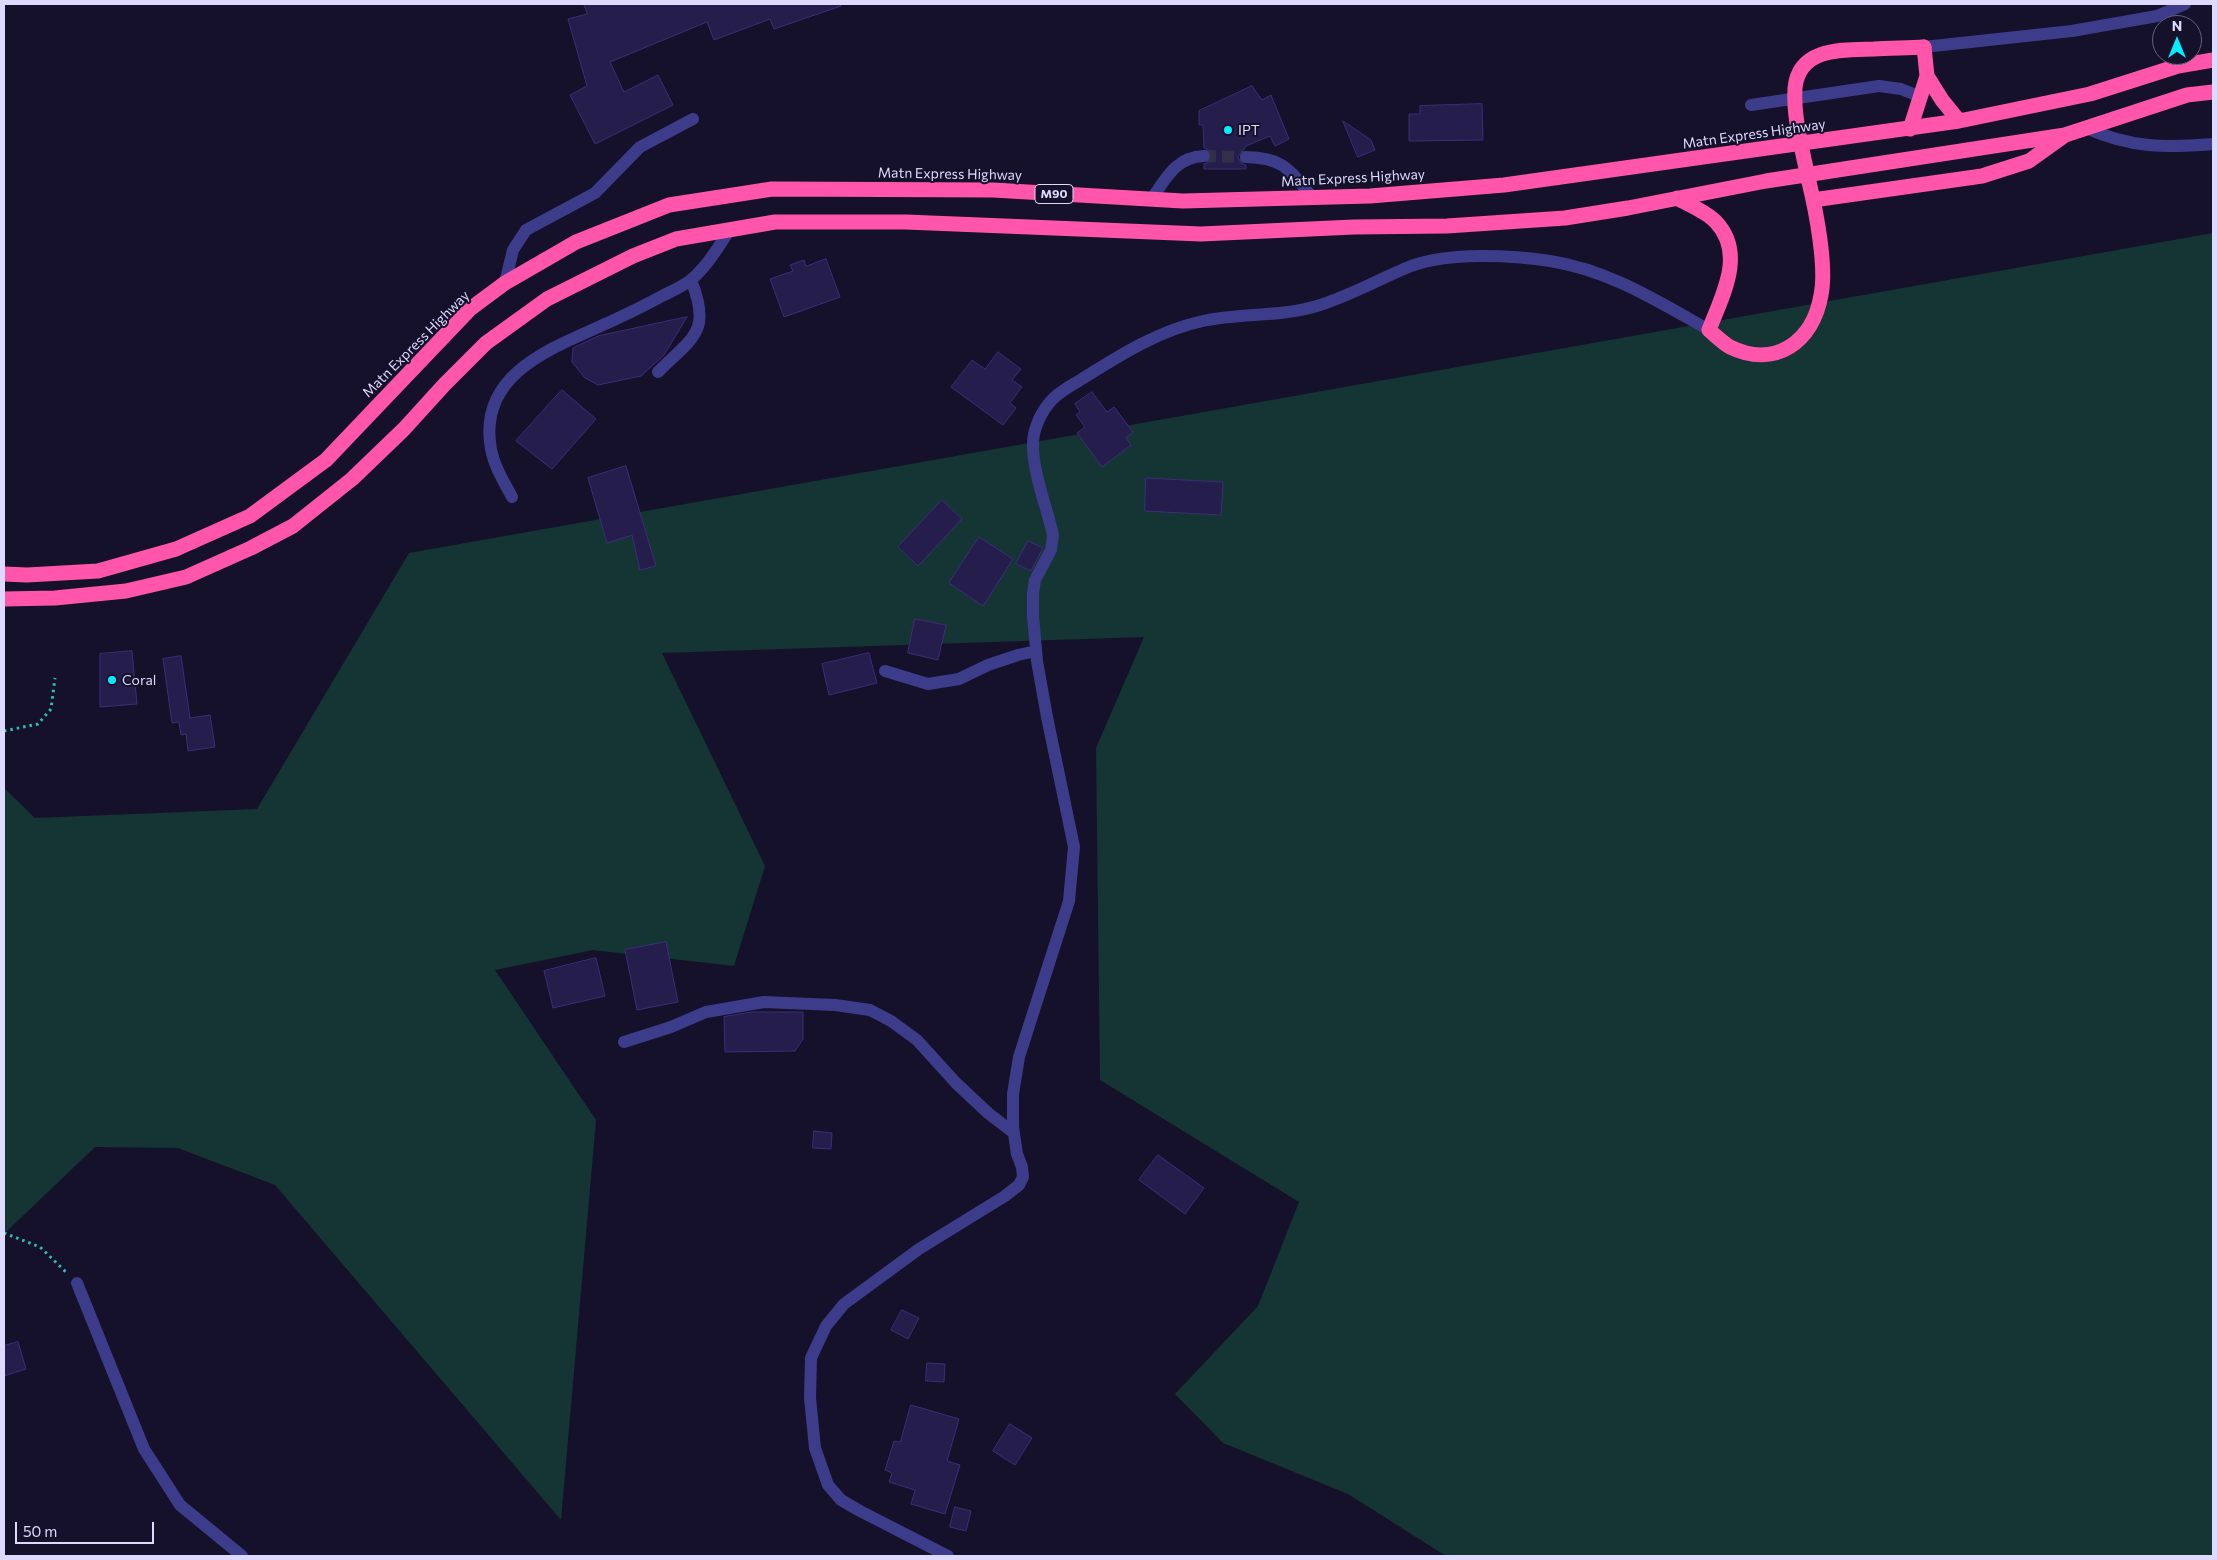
<!DOCTYPE html>
<style>
body{margin:0}
#map{position:relative;width:2217px;height:1560px;overflow:hidden;background:#15112b;font-family:Commissioner,sans-serif}
canvas{display:block}
.frame{position:absolute;inset:0;border:5px solid #dedaff;pointer-events:none}
.north{position:absolute;left:2152px;top:15px;width:50px;height:50px;box-sizing:border-box;background:#15112b;border:1px solid #656180;border-radius:50%;rotate:0deg;font-size:14px;font-weight:700;line-height:20px;text-align:center;color:#dedaff}
.north::after{content:'';display:block;margin:auto;width:18px;height:22px;background:#06ecff;clip-path:polygon(50% 0,100% 100%,50% 72%,0 100%)}
.scale{position:absolute;left:15px;top:1522px;width:139px;height:22px;box-sizing:border-box;border:2px solid #dedaff;border-top:0;padding-left:6px;font-size:15px;line-height:18px;white-space:nowrap;color:#dedaff;-webkit-text-stroke:4px #15112b;paint-order:stroke}
</style>
<div id="map">
<canvas width="2217" height="1560"></canvas>
<div class="frame"></div>
<div class="north">N</div>
<div class="scale">50 m</div>
</div>
<script>
const context = document.querySelector('canvas').getContext('2d');
context.lineJoin = 'round';
function fill(path, color) { context.fillStyle = color; context.fill(path, 'evenodd'); }
function stroke(path, color, width, dash) { context.strokeStyle = color; context.lineWidth = width; context.lineCap = dash ? 'butt' : 'round'; context.setLineDash(dash || []); context.stroke(path); }
function write(font, color, halo, rows, align = 'center') {
  context.font = font + ' Commissioner,sans-serif'; context.lineWidth = 4; context.setLineDash([]); context.textBaseline = 'middle'; context.strokeStyle = halo; context.fillStyle = color; for (const [text, x, y, turn = 0] of rows) {
    context.save(); context.translate(x, y); context.rotate((+turn || 0) * Math.PI / 180); context.textAlign = isNaN(turn) ? turn : align; if (halo) context.strokeText(text, 0, 0); context.fillText(text, 0, 0); context.restore();
  }
}
fill(new Path2D(`
 M2213,233V1556H1446L1348,1494L1223,1443L1175,1394L1258,1306L1299,1202L1100,1080L1096,748L1144,637L662,653L765,866L734,966L593,950L495,970L596,1120L561,1520L275,1185L178,1148L95,1147L4,1234V788L35,818L257,809L409,553Z`), '#143533');
const building = new Path2D(`
 M584,4H841V6L774,29L770,19L714,40L707,22L610,62L624,92L658,75L673,105L595,144L570,95L587,86L568,19L587,14Z
 M1252,86L1262,100L1271,95L1289,139L1275,146L1270,136L1246,146L1238,157L1241,163L1246,165V169H1204V164L1209,162L1212,155L1210,151L1204,148L1203,125H1199V111Z
 M1482,104L1483,140L1409,141V114H1420V106Z
 M1343,121L1371,140L1375,150L1358,157Z
 M826,259L840,297L784,317L770,279L793,271L790,265L804,260L806,266Z
 M687,317L664,355L641,376L598,385L585,378L572,362L573,348L598,336Z
 M998,352L1021,369L1012,380L1022,387L1010,403L1016,408L1003,425L951,387L972,360L985,369Z
 M562,390L596,419L552,469L516,441Z
 M1092,392L1107,412L1114,407L1133,432L1126,438L1131,445L1102,467L1077,433L1085,427L1076,415L1080,412L1075,404Z
 M626,466L656,566L640,570L632,535L607,543L588,478Z
 M1146,478L1223,482L1221,515L1145,511Z
 M942,500L962,519L918,566L898,547Z
 M979,537L1013,559L983,606L949,583Z
 M1028,541L1043,548L1031,571L1016,564Z
 M915,619L946,625L938,660L908,653Z
 M132,651L137,704L100,707V654Z
 M869,653L877,683L829,695L822,664Z
 M181,656L190,718L210,715L215,747L188,751L186,734L181,735L179,722L172,723L163,659Z
 M666,942L678,1002L637,1010L625,950Z
 M596,958L605,996L553,1008L544,971Z
 M752,1012H803V1039L795,1051L725,1052L724,1017Z
 M814,1131L832,1133L831,1149L813,1148Z
 M1158,1155L1204,1188L1185,1214L1139,1180Z
 M902,1310L919,1318L908,1339L891,1330Z
 M18,1342L26,1369L4,1376V1346Z
 M927,1363L945,1364L944,1382L926,1381Z
 M911,1405L959,1419L947,1461L960,1465L945,1514L911,1504L915,1490L889,1482L892,1473L885,1470L894,1441L900,1442Z
 M1010,1424L1032,1438L1015,1465L993,1451Z
 M955,1507L971,1511L966,1531L950,1527Z`);
fill(building, '#251d4c');
stroke(building, '#3b2e78', 1);
stroke(new Path2D(`
 M1204,156L1246,157`), '#332f4b', 12, [12, 6]);
stroke(new Path2D(`
 M4,731L38,724L51,709L55,678
 M4,1233L40,1247L68,1274`), '#30beb2', 3, [2.5, 4]);
stroke(new Path2D(`
 M1924,47L2072,31L2157,16L2185,4
 M1751,105L1879,86L1901,89L1921,97
 M2086,128C2131,148 2165,148 2213,144
 M1246,157C1285,158 1289,170 1313,198
 M1151,200C1166,178 1176,157 1204,156
 M505,283L513,250L526,230L595,193L640,147L693,119
 M658,372C693,337 712,332 691,280
 M512,497C504,482 494,466 491,449C478,379 542,352 594,329C617,319 640,308 662,296C672,291 684,286 692,279C708,265 719,246 731,228
 M885,671L928,684L959,679L988,665L1018,655L1036,651
 M624,1042L671,1027L706,1012L764,1002L835,1005L870,1010L891,1021L917,1040L956,1083L988,1113L1014,1133
 M77,1283L144,1449L180,1505L242,1556
 M948,1556L860,1511L841,1500L828,1485L815,1448L810,1398L811,1358L826,1326L844,1304L919,1249L1005,1196L1019,1185L1023,1177L1022,1167L1017,1154L1013,1127V1094L1019,1057L1069,901L1074,847L1047,717L1037,661L1033,616V593L1035,580L1051,550L1053,535C1047,506 1025,455 1036,427C1039,418 1044,409 1050,402C1059,391 1073,385 1085,377C1122,354 1160,330 1203,321C1241,313 1280,317 1317,306C1350,296 1379,279 1411,266C1450,252 1510,255 1550,261C1609,270 1659,302 1709,330`), '#3d3c8a', 12);
stroke(new Path2D(`
 M1927,76L1942,100L1959,121
 M1910,129L1927,76L1924,47
 M1677,198C1689,205 1707,212 1716,222C1746,254 1722,296 1709,330C1716,336 1723,343 1730,347C1775,369 1813,342 1821,295C1827,267 1816,211 1809,182
 M1813,200L1982,176L2029,161L2064,136
 M4,574L27,575L98,571L176,549L250,516L326,460L470,309L505,283L576,242L669,205L772,189L993,190L1183,201L1370,196L1504,185L1959,121L2090,94L2178,66L2213,60
 M4,599L55,598L126,591L186,577L251,548L293,526L352,479L404,429L444,385L486,343L547,299L633,256L676,239L775,222H906L1201,234L1354,227L1447,226L1565,218L1628,208L1766,181L2065,135L2187,95L2213,92`), '#f5a', 15);
stroke(new Path2D(`
 M1809,182C1803,152 1793,119 1795,88C1799,47 1843,50 1874,49C1891,48 1907,48 1924,47`), '#f5a', 15);
for (const [x, y, r, color] of [
 [1228,130,5,"#06ecff"],
 [112,680,5,"#06ecff"]
]) { const dot = new Path2D(); dot.arc(x, y, r, 0, 2 * Math.PI); context.fillStyle = color; context.fill(dot); stroke(dot, '#15112b', 2); }
for (const [x, y, w] of [
 [1054,194,38]
]) { const box = new Path2D(); box.roundRect(x - w / 2, y - 9.5, w, 19, 4); context.fillStyle = '#15112b'; context.fill(box); stroke(box, '#dedaff', 1); }
write('bold 12px', '#dedaff', null, [
 ["M90",1054,194]
]);
write('14px', '#dedaff', '#15112b', [
 ["IPT",1238,130],
 ["Coral",122,680]
], 'left');
write('14px', '#dedaff', '#15112b', [
 ["Matn Express Highway",1754,134,-8],
 ["Matn Express Highway",950,174,1],
 ["Matn Express Highway",1353,178,-3],
 ["Matn Express Highway",416,344,-45]
]);
</script>
